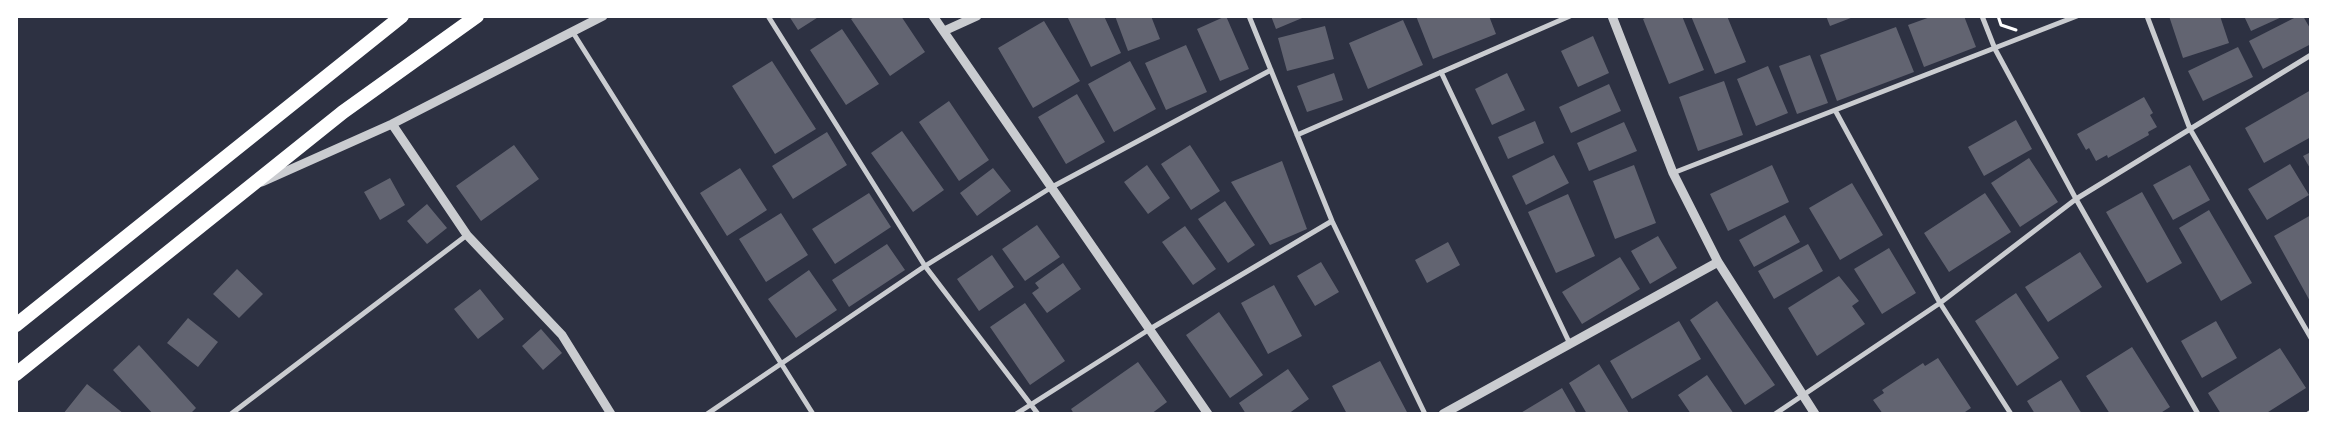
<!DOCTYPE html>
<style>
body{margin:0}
#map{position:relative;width:2327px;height:430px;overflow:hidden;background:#2d3142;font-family:Bitter,serif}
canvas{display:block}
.frame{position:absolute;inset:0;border:18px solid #fff;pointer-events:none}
</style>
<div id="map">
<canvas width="2327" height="430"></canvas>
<div class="frame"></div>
</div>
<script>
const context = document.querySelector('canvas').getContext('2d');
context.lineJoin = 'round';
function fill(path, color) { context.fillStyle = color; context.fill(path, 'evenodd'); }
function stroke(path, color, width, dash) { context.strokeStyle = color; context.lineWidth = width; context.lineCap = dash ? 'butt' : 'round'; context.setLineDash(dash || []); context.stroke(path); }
fill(new Path2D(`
 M789,16H820L798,30Z
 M856,16H901L925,52L890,76L851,19Z
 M1067,16H1104L1121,53L1091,67Z
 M1115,16H1151L1160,39L1128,51Z
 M1226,16L1249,69L1220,81L1197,29Z
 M1271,16H1307L1276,29Z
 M1416,16H1489L1496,34L1433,59Z
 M1649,16H1682L1704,70L1669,84L1643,19Z
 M1691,16H1727L1746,62L1715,74Z
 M1826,16H1856L1830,26Z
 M1933,16H1964L1976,47L1924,67L1908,25Z
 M2169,16H2220L2229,43L2183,58Z
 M2244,16H2284L2251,31Z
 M2298,16H2303L2311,30V44L2263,69L2249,41Z
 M1403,20L1423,65L1368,89L1349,43Z
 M1044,21L1080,81L1033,108L998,48Z
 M1325,26L1334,59L1287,71L1278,38Z
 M1896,27L1914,72L1837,101L1820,55Z
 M842,29L879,84L846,105L810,50Z
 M1593,36L1609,73L1578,87L1561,51Z
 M1186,45L1207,92L1166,110L1145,63Z
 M2238,47L2253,77L2203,101L2188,71Z
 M1810,55L1828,103L1797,114L1779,66Z
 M772,61L816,129L775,154L732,86Z
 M1130,61L1156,109L1114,132L1088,84Z
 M1768,66L1788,113L1756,126L1737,79Z
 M1334,73L1343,100L1307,112L1297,86Z
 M1507,73L1525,110L1492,125L1475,89Z
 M1724,81L1743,135L1698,151L1679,97Z
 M1609,84L1621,111L1571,133L1559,107Z
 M2311,90V137L2264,163L2245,128Z
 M1077,94L1105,142L1066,164L1038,117Z
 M2144,97L2153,113L2150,115L2157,127L2148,132L2149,135L2108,158L2107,155L2096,161L2089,148L2086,150L2077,134Z
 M949,101L989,160L959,181L919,122Z
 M2016,120L2032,149L1984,176L1968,147Z
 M1535,121L1544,143L1508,159L1498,137Z
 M1624,122L1637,151L1589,171L1577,143Z
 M902,131L944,190L913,212L871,153Z
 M827,132L847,165L793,199L772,166Z
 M514,145L539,179L481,221L456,186Z
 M1190,145L1220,191L1191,210L1161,164Z
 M2311,152V170L2303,156Z
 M1554,155L1569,183L1526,205L1512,176Z
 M2029,158L2058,202L2020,227L1991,183Z
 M1282,161L1307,229L1270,245L1231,182Z
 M2290,164L2309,195L2267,220L2248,189Z
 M1147,165L1170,198L1148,214L1124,182Z
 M1634,165L1656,223L1615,239L1593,181Z
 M1772,165L1789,202L1728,231L1710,194Z
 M2190,165L2210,200L2173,220L2153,185Z
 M740,168L767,210L727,236L700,193Z
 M993,168L1011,191L977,216L960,193Z
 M390,178L405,205L380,220L364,192Z
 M1852,183L1883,235L1840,260L1809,208Z
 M2142,192L2182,263L2147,283L2106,212Z
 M869,193L891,227L835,264L812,229Z
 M1985,193L2011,232L1949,272L1924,233Z
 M1568,194L1595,256L1556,273L1528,212Z
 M1225,201L1255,245L1228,263L1198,219Z
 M427,204L447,228L427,244L407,221Z
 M2209,210L2252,283L2221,301L2179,228Z
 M781,213L808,255L766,282L739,239Z
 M1785,215L1800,242L1754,267L1739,240Z
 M2311,215V303L2274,236Z
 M1037,225L1060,257L1025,281L1002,249Z
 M1185,226L1216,269L1193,285L1162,242Z
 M1658,236L1677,268L1650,284L1631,251Z
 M1448,242L1460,265L1427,283L1415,260Z
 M887,244L905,270L849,307L832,280Z
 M1808,244L1823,271L1774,299L1758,271Z
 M1889,248L1916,293L1882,314L1854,269Z
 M2080,252L2102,287L2048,322L2025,287Z
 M992,255L1014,287L979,311L957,279Z
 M1620,257L1640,289L1582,324L1562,292Z
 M1321,262L1339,292L1315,306L1297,276Z
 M1063,263L1081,289L1047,313L1032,293L1039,288L1035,283Z
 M237,269L263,294L239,318L213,294Z
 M809,270L837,310L796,338L768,299Z
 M1839,276L1859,301L1852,306L1865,324L1817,356L1788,308Z
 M1274,285L1302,336L1268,354L1241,303Z
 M480,289L504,319L478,339L454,309Z
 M2016,293L2059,358L2017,386L1975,321Z
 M1717,301L1775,385L1745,405L1690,320Z
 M1025,303L1065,361L1030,385L990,327Z
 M1219,312L1263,375L1230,398L1186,335Z
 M188,318L218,342L198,367L167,343Z
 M1679,321L1701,359L1632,399L1610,361Z
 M2216,321L2237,358L2202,378L2181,341Z
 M541,329L562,353L543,370L522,346Z
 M139,345L196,408L190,414H153L113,370Z
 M2132,347L2170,407L2159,414H2110L2086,376Z
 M2280,348L2306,388L2265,414H2221L2208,393Z
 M1938,358L1971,408L1962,414H1883L1873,400L1884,393L1882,390L1923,363L1925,366Z
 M1380,361L1408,414H1347L1332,386Z
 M1138,362L1167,402L1151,414H1074L1071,409Z
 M1599,364L1629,413L1627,414H1587L1569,383Z
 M1288,369L1309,399L1288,414H1246L1239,403Z
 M1707,375L1734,414H1691L1678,395Z
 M2061,380L2082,414H2035L2027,401Z
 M87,384L124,414H63Z
 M1562,388L1577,414H1519Z`), '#626471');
stroke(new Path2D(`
 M1998,16L2001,25L2016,30`), '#fff', 3);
stroke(new Path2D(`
 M768,16L925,266L1038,414
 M1249,16L1332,221L1425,414
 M1982,16L1995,49L2076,199L2198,414
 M2147,16L2190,129L2311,338
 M572,31L813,414
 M1441,72L1570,344
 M1835,110L1940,303L2011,414
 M1297,135L1570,16
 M1673,173L2077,16
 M231,414L467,235
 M707,414L925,266L1052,187L1271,70
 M1016,414L1150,329L1332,221
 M1775,414L1940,303L2076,199L2311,55
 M2308,414L2311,412`), '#caccd0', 5);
stroke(new Path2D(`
 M933,16L1208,414
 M1612,16L1673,173L1718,262L1815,414
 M944,31L977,16
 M392,124L467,235L562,335L611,414
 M262,182L392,124L603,16
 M1443,414L1718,262`), '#caccd0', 9);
stroke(new Path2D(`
 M16,325L402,16
 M16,374L343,112L477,16`), '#fff', 14);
</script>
